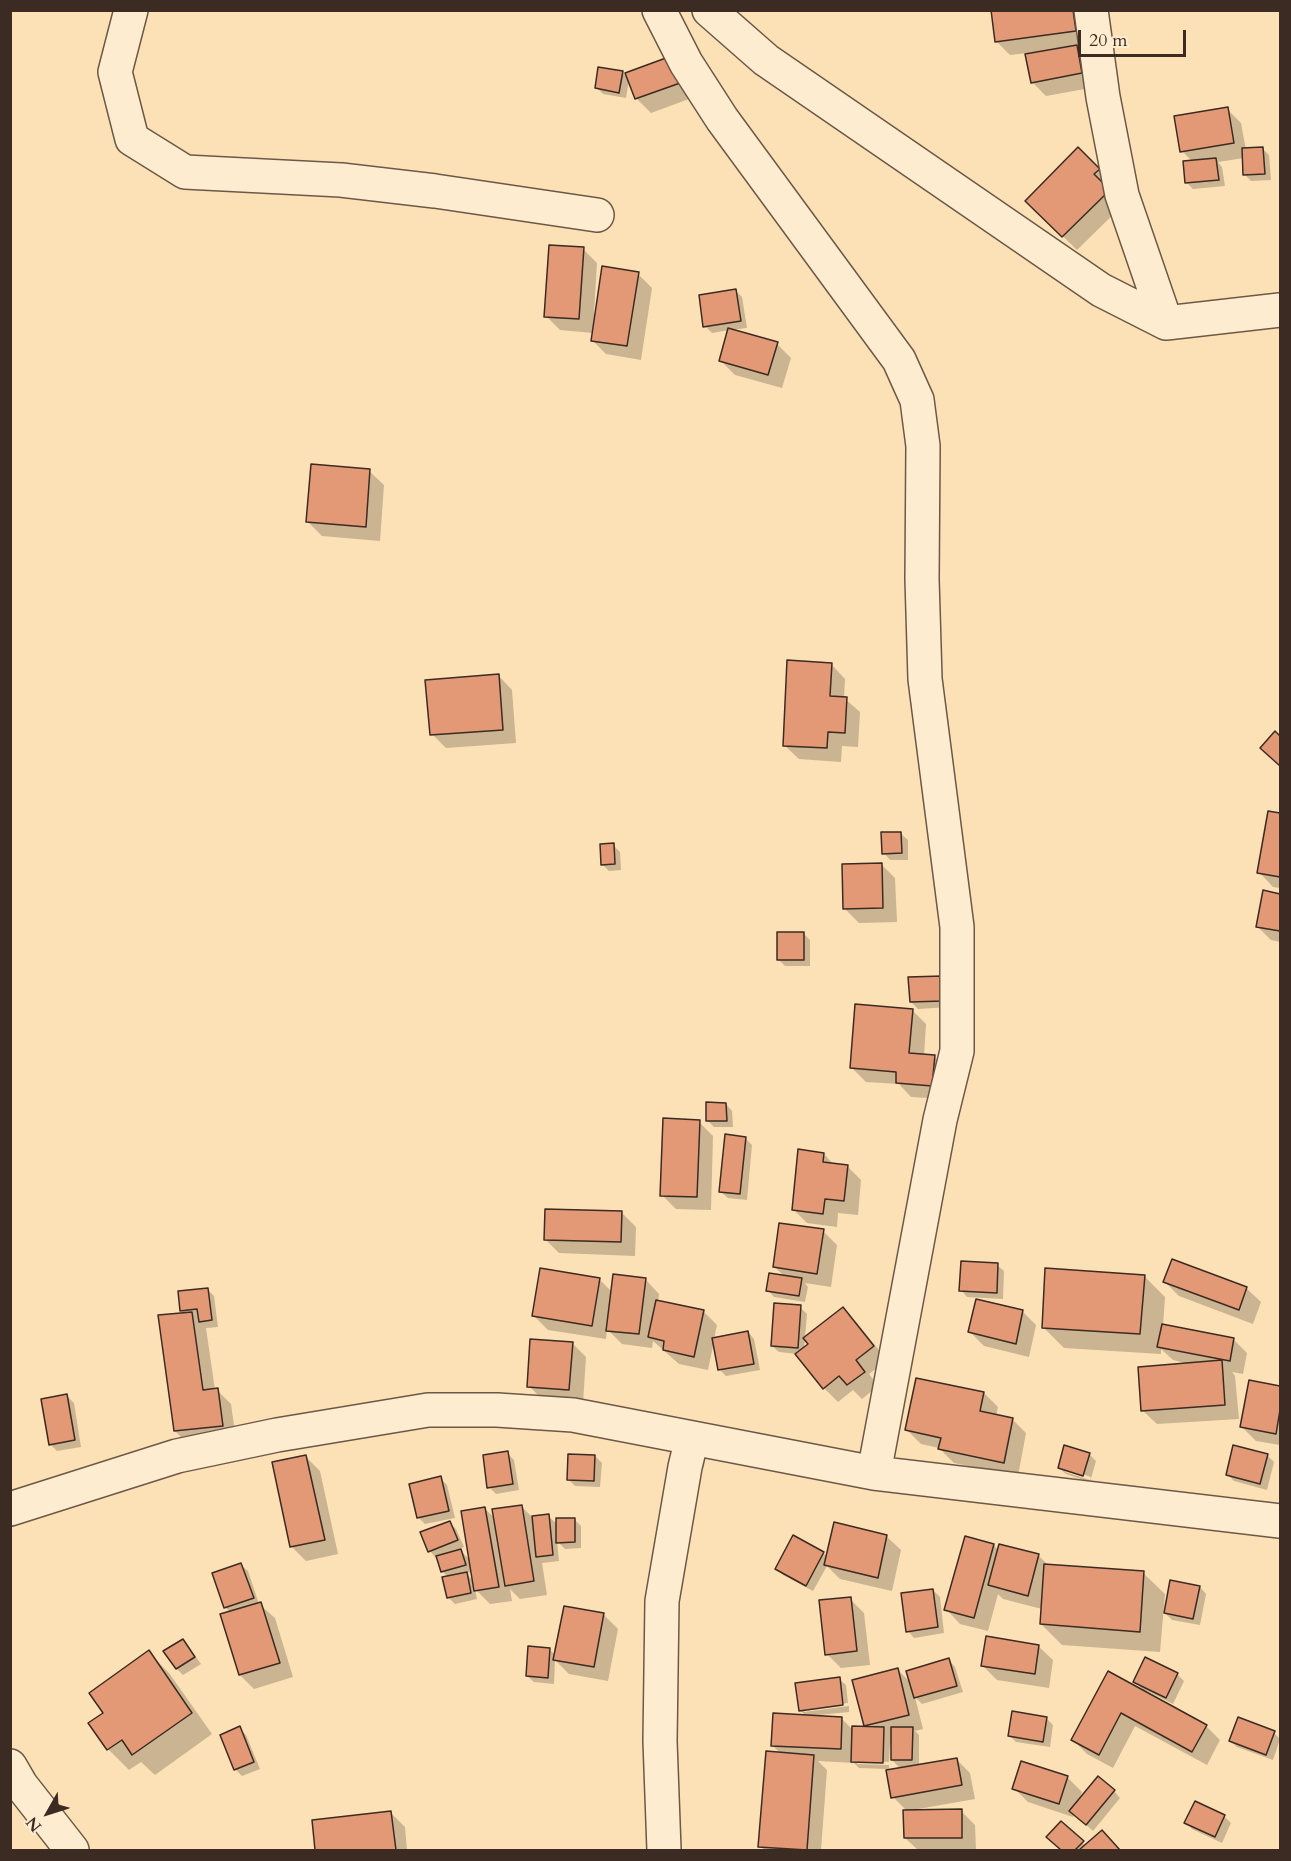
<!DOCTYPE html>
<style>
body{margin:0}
#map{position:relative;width:1291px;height:1861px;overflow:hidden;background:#fde1b6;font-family:Cardo,serif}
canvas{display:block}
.frame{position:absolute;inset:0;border:12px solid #3b2b22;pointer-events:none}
.north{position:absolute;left:18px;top:1783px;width:60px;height:60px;-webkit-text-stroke:4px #feecd0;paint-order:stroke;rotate:231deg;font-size:16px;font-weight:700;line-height:24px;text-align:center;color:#3b2b22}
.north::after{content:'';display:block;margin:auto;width:21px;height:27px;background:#3b2b22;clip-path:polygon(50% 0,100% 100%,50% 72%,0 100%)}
.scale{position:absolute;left:1078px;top:30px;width:108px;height:27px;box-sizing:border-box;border:3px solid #3b2b22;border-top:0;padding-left:8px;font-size:18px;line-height:21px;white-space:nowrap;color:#3b2b22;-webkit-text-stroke:4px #feecd0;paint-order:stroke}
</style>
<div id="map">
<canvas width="1291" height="1861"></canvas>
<div class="frame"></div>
<div class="north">N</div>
<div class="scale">20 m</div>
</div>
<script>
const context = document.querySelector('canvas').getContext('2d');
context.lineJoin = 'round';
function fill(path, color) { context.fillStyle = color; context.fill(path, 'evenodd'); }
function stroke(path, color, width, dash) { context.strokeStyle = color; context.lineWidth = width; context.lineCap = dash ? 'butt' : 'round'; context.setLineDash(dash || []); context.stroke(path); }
fill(new Path2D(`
 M992,10H1085L1089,45L1077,47L1090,60L1096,87L1046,96L1032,82L1027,53L1010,55L996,41Z
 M673,57L697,96L651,113L637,99L627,74Z
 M600,69L623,73L629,80L626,98L603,94L596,87Z
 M1227,109L1241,123L1246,150L1263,149L1269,155L1271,180L1251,181L1244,174V158L1218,162L1222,167L1225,186L1193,189L1187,183L1193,162L1182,151Z
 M1078,149L1113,183L1123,205L1077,250L1027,201Z
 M583,249L597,263L594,313L596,314L638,274L652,288L641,360L606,354L592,340L593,333L560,330L546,316Z
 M736,291L742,297L747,328L731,330L777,344L791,358L782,388L735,375L721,361L729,330L712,333L705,326Z
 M369,471L384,485L380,541L322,536L308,522Z
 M831,664L845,679L844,698L860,712L858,747L842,746L841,762L799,759L784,745Z
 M498,675L512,690L516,743L446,748L432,734Z
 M1269,813L1280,815V888L1273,887L1259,872Z
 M901,834L908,840V860H890L884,853Z
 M613,845L620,852L621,870L609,871L602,864Z
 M881,864L895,878L897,922L859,923L845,909Z
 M1264,892L1280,895V942L1271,940L1257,926Z
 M803,933L810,940V966H785L778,959Z
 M910,978L949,1007L918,1009L911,1002Z
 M912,1010L926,1024L924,1056L934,1057L949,1071L946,1099L911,1097L899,1084L866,1082L851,1067Z
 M726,1104L732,1111L733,1127H714L707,1120Z
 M699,1122L713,1136L711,1210L676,1209L662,1195Z
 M745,1138L752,1145L747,1200L728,1198L721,1192Z
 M824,1154L834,1165L847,1166L861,1180L858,1215L838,1213L837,1227L807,1223L793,1209Z
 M622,1213L636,1227L635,1256L559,1253L545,1239Z
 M823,1231L837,1245L831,1287L805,1283L808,1287L805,1302L774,1297L768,1290L785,1277L775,1267Z
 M997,1265L1004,1271L1003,1299L967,1297L961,1290Z
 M1144,1276L1165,1297L1163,1326L1233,1339L1247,1353L1243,1374L1232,1372L1235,1376L1239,1419L1157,1424L1142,1410L1189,1364L1173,1360L1161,1349V1354L1064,1348L1043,1327Z
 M599,1279L613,1293L645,1279L659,1294L658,1302L703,1311L717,1325L714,1339L748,1332L754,1339L760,1370L726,1376L720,1370L714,1341L708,1370L679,1364L653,1341L652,1348L622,1344L607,1329L606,1339L548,1330L534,1316Z
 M1165,1282L1246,1288L1261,1302L1253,1324L1179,1296Z
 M207,1289L214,1296L218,1327L206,1328L215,1390H217L231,1404L236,1439L189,1445L175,1431L185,1314L181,1310Z
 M800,1307L807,1314L804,1349L843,1309L857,1323L887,1360L869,1374L878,1386L862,1399L853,1390L838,1402L824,1388L797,1354L779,1352L772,1346Z
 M1022,1311L1036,1325L1029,1357L984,1346L970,1332Z
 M572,1343L586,1357L583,1403L543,1400L529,1386Z
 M1250,1382L1280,1388V1445L1256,1441L1242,1427Z
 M984,1393L998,1407L996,1416L1012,1419L1026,1433L1018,1476L954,1463L939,1448L921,1444L907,1430Z
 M67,1396L74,1403L81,1447L57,1451L50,1444Z
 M507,1453L514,1460L519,1490L496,1494L489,1487Z
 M1089,1454L1096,1461L1090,1482L1066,1474L1059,1468ZM1065,1469L1091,1477L1090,1480L1065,1472Z
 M1267,1455L1274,1462L1267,1490L1234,1481L1227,1474Z
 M595,1456L602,1463L600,1487L575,1486L568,1479Z
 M306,1457L320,1471L338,1554L306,1561L292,1547Z
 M440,1478L447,1485L455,1518L425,1524L419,1518Z
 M521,1506L532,1517L548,1516L558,1525L574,1519L581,1526V1548L565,1549L557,1541L559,1561L542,1563L547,1595L520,1599L510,1589L512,1601L490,1604L475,1589L477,1599L455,1604L448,1597V1577L442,1571L438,1557L436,1558L430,1551L449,1522L456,1529L464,1547L459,1549L471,1561L485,1509L496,1519ZM473,1572L474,1582L466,1573Z
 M886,1536L901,1550L892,1591L840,1579L827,1566L813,1591L783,1575L777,1568L823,1553L828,1558Z
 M994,1545L998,1550L1000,1545L1039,1556L1049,1566L1143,1573L1165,1594L1160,1652L1062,1645L1041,1624L1042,1609L1003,1599L998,1594L988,1631L960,1624L946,1609Z
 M241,1565L248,1571L259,1604L275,1618L293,1677L254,1689L240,1675L231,1613L225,1607Z
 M1200,1587L1206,1594L1200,1625L1172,1620L1165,1613Z
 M933,1590L940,1597L944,1633L914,1638L908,1631Z
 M850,1599L864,1613L870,1665L841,1668L827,1654Z
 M604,1615L618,1629L608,1681L569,1674L555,1660L554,1684L534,1682L527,1676L549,1649L556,1656Z
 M183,1640L201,1664L183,1675L177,1669Z
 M1038,1646L1053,1660L1049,1688L997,1680L983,1666Z
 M148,1652L169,1673L212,1734L155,1775L141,1762L129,1770L108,1749L90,1724L105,1713Z
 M1145,1659L1177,1674L1184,1681L1173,1704L1147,1691L1146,1693L1206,1726L1220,1740L1207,1765L1135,1726L1113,1768L1087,1754L1073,1740L1145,1692L1134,1681Z
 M949,1660L955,1667L963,1692L922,1704L915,1697L923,1729L915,1731L919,1735V1766L956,1759L970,1773L975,1799L918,1809V1811H961L975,1825L976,1850H918L905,1838V1809L893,1797L887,1769L859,1768L854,1763L818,1761L827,1770L821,1850H764L760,1846L781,1754L773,1746L807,1717L800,1710L839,1679L846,1685L848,1703L804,1709V1712L849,1706V1712L819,1715V1717L841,1718L854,1731L868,1728L866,1726L854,1681L898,1670L911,1683ZM890,1744H893L892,1760L901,1769L889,1771V1765L857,1764V1761L889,1762Z
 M1046,1718L1053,1725L1050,1747L1016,1742L1009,1735Z
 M239,1728L246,1735L260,1769L242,1776L235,1769Z
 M1274,1733L1280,1739L1273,1760L1237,1747L1230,1741Z
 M1067,1777L1082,1792L1078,1802L1114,1791L1120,1798L1093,1831L1074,1814L1073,1817L1028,1802L1014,1788Z
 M1195,1803L1224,1816L1231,1823L1222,1843L1192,1829L1186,1822Z
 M390,1812L405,1827L407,1850H317L313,1821Z
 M1061,1823L1086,1846L1102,1832L1120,1850H1063L1048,1837Z`), '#0003');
const building = new Path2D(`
 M991,10H1073L1076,31L995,42Z
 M1077,45L1082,73L1031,83L1025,54Z
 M674,55L683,82L635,99L625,73Z
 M598,67L623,71L619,93L595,88Z
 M1228,107L1234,143L1180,152L1174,116Z
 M1078,147L1100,169L1094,174L1110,190L1062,237L1025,201Z
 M1263,147L1265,174L1243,175L1242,148Z
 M1216,158L1219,180L1185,183L1183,161Z
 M549,245L584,247L579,319L544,317Z
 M602,266L639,272L627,346L591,341Z
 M736,289L741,321L703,327L699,295Z
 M728,328L778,342L768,375L719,361Z
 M311,464L370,469L366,527L306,522Z
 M787,660L832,663L830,696L847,697L845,733L828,732L827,748L783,746Z
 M499,674L503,730L430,735L425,680Z
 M1275,731L1280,736V766L1260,748Z
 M1268,811L1280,813V877L1257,873Z
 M881,832H901L902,853L882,854Z
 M614,843L615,864L601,865L600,844Z
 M882,863L883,908L843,909L842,864Z
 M1263,890L1280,894V931L1256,927Z
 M777,932H804V960H777Z
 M942,976L943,1001L910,1002L908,977Z
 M855,1004L913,1009L909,1053L935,1055L932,1086L896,1083V1072L850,1068Z
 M706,1102L726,1103L727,1121H706Z
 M663,1118L700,1120L697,1197L660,1196Z
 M725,1134L746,1137L740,1194L719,1192Z
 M798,1149L824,1153L823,1162L848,1165L844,1201L825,1199L823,1214L792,1210Z
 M545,1209L622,1211L621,1242L544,1240Z
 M779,1223L824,1229L817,1274L773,1267Z
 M1172,1259L1247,1287L1239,1310L1163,1282Z
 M961,1261L998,1263L997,1293L959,1291Z
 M540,1268L600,1278L592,1326L532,1316Z
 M1045,1268L1145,1275L1140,1334L1042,1328Z
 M769,1273L802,1278L799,1296L766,1291Z
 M613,1274L646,1278L639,1334L606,1331Z
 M208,1288L212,1320L199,1322L197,1309L180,1311L178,1291Z
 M976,1299L1023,1310L1016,1344L968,1332Z
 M656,1300L704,1310L694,1357L663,1350L664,1341L648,1337Z
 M774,1303L801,1305L798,1348L771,1346Z
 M843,1307L874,1346L856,1360L865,1372L847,1385L839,1376L823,1389L795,1354L808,1344L803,1338Z
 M192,1312L203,1390L218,1388L223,1426L174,1431L158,1315Z
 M1162,1324L1234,1338L1230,1361L1157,1347Z
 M748,1331L754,1364L718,1370L712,1338Z
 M530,1339L573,1342L569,1390L527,1387Z
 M1222,1360L1225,1405L1141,1411L1138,1367Z
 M916,1378L984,1392L980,1411L1013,1418L1004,1463L938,1449L941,1438L905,1430Z
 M1249,1380L1280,1386V1410L1276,1434L1240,1427Z
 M67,1394L75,1440L49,1445L41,1399Z
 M1064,1445L1090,1453L1083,1476L1058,1468Z
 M1233,1445L1268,1454L1260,1484L1226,1475Z
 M508,1451L513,1484L487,1488L483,1455Z
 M568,1454L595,1455L594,1481L567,1480Z
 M306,1455L325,1540L290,1547L272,1462Z
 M441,1476L449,1511L417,1518L409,1484Z
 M522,1505L534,1581L505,1586L492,1509Z
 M485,1507L499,1587L474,1591L461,1511Z
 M549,1514L553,1555L536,1557L532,1516Z
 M556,1518H575V1542L556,1543Z
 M450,1521L458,1540L428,1552L420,1532Z
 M834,1522L887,1535L878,1578L824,1565Z
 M793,1535L824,1552L806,1586L775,1569Z
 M965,1536L994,1544L974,1618L944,1610Z
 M999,1544L1039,1554L1028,1596L988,1585Z
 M461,1549L466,1565L441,1572L436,1556Z
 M241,1563L254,1598L224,1608L212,1573Z
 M1044,1564L1144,1571L1140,1632L1040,1624Z
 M467,1572L471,1593L447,1598L442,1577Z
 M1170,1580L1200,1586L1193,1619L1164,1613Z
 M933,1589L938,1627L906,1632L901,1593Z
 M851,1597L857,1651L825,1655L819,1600Z
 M261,1602L280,1663L239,1675L220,1614Z
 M564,1606L604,1613L594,1667L553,1660Z
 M986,1636L1039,1645L1035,1674L981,1666Z
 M183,1639L195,1657L176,1669L163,1651Z
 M528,1646L550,1648L548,1678L526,1676Z
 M149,1650L192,1713L132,1755L122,1740L107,1750L88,1723L103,1713L89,1693Z
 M1145,1657L1178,1673L1166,1698L1133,1682Z
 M949,1658L957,1686L914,1698L906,1671Z
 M898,1668L909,1715L864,1726L852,1680Z
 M1108,1671L1207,1725L1192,1752L1121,1713L1099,1755L1071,1740Z
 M840,1677L843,1705L799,1711L795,1683Z
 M1012,1711L1047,1717L1043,1742L1008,1736Z
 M773,1713L842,1717L841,1749L771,1746Z
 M1238,1717L1275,1731L1266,1755L1229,1741Z
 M240,1726L254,1762L234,1770L220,1735Z
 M852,1726L884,1727L883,1763L851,1762Z
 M891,1727H913L912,1760H891Z
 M766,1751L814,1755L807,1850L758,1847Z
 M957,1758L962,1785L891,1798L886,1770Z
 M1021,1761L1068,1776L1059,1804L1012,1789Z
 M1098,1776L1115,1790L1086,1825L1069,1811Z
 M1195,1801L1225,1815L1215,1837L1184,1823Z
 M962,1809V1838H904L903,1810Z
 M391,1811L396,1850H315L312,1820Z
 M1061,1821L1084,1841L1075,1850H1061L1046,1837Z
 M1102,1830L1120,1850H1079Z`);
fill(building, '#e39876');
stroke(building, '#3b2b22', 1.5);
const minor = new Path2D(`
 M131,10L115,72L132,139L185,172L341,180L435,191L597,215
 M659,10L686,63L722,119L899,360L917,400L923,446L922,579L925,679L957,927V1051L940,1120L874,1473
 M709,10L766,60L1101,290L1166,323L1280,310
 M1091,10L1103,97L1122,195L1166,323
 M10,1509L177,1456L277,1435L428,1410H497L573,1415L874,1473L1280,1521
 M10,1766L21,1785L72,1850
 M664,1850L660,1741L662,1601L685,1467L692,1438`);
stroke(minor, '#6c5847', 36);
stroke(minor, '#feecd0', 33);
</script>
